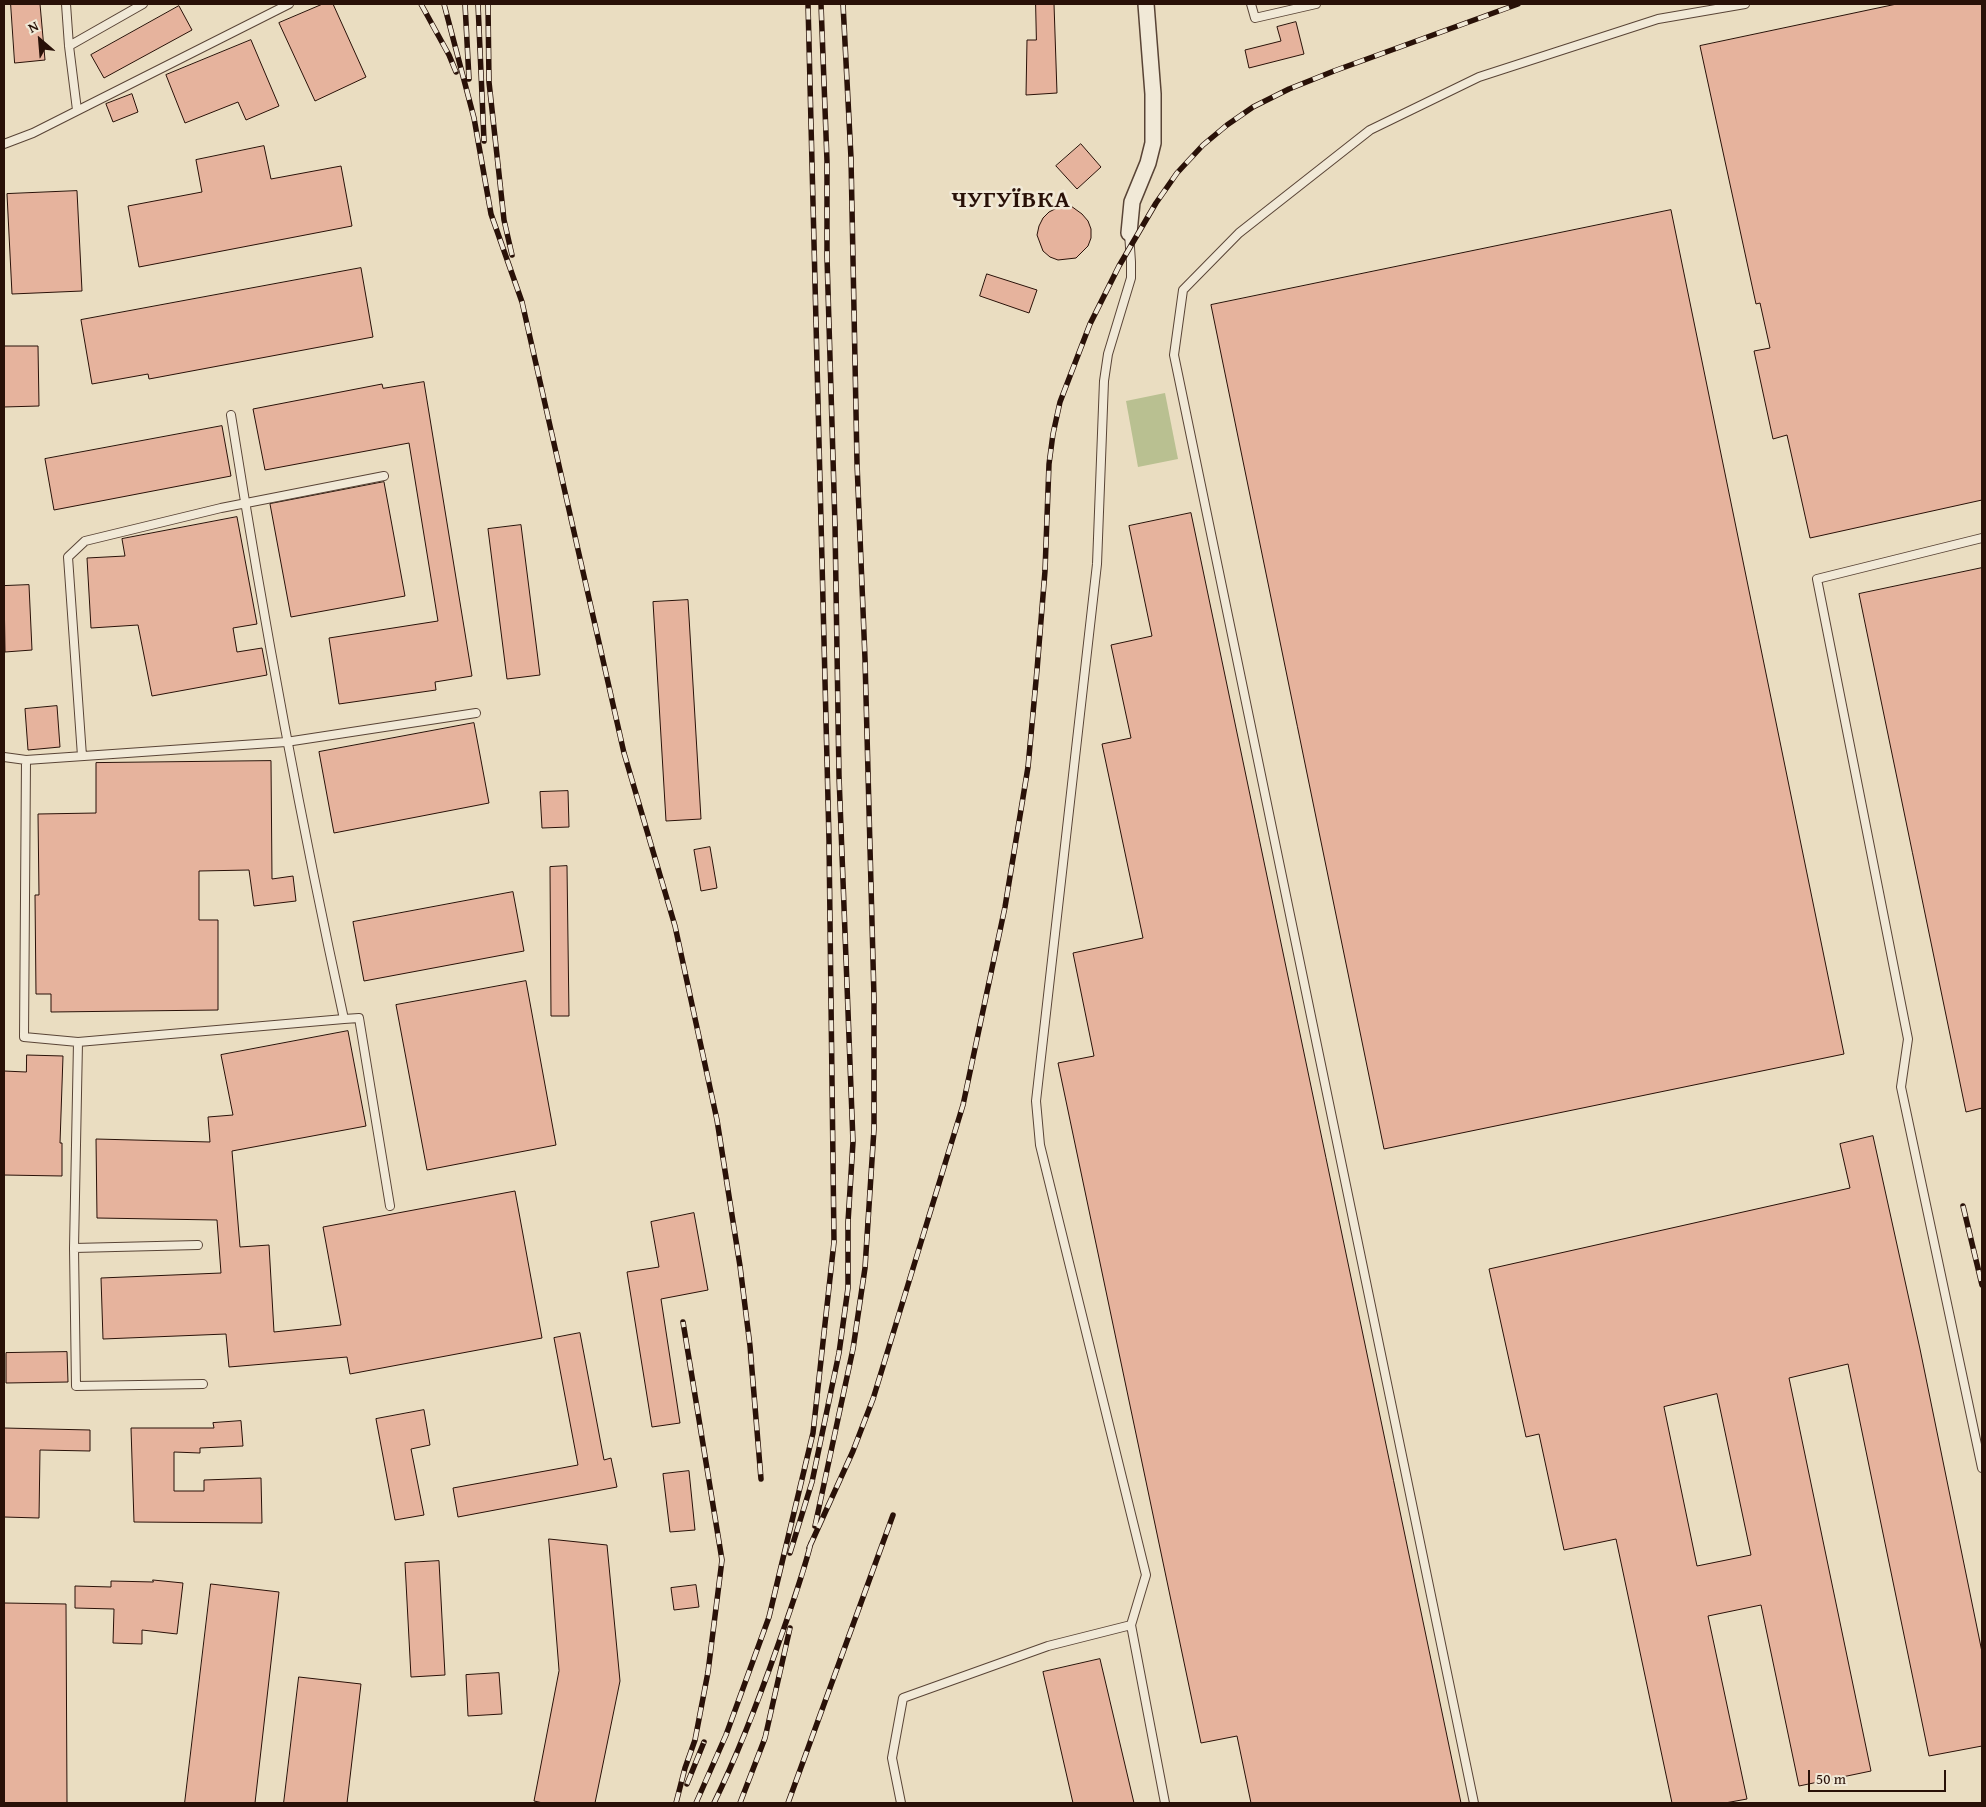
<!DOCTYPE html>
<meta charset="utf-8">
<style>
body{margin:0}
#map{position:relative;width:1986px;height:1807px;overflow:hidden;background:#eaddc1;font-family:"Gentium Book Plus",serif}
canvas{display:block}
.frame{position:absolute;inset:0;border:5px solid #291108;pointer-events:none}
.north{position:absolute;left:15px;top:15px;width:50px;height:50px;-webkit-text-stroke:4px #f1e9d7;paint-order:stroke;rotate:333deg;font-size:14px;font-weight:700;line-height:20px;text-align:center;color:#291108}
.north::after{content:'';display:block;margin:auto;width:18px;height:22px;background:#291108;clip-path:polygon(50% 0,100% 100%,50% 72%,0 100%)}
.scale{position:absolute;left:1808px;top:1770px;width:138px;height:22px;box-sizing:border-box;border:2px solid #291108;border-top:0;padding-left:6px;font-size:15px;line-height:18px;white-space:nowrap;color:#291108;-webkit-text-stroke:4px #f1e9d7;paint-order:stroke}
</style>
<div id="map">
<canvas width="1986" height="1807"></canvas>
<div class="frame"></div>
<div class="north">N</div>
<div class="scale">50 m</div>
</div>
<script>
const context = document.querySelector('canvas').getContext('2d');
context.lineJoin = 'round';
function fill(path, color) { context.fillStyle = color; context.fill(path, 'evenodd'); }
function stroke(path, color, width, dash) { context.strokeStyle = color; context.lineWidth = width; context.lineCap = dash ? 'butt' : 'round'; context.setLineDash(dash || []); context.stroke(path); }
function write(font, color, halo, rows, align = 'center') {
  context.font = font + ' "Gentium Book Plus",serif'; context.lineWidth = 5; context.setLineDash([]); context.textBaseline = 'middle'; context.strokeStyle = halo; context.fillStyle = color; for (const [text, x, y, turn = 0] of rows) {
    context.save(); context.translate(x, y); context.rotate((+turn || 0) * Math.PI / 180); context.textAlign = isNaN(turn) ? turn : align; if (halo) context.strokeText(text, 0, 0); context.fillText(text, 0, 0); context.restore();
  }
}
fill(new Path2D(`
 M1165,393L1178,459L1138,467L1126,401Z`), '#b9c091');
const building = new Path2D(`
 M11,4H40L45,60L15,63Z
 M323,4H333L366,77L315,101L279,23Z
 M1036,4H1054L1057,93L1026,95L1027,40H1036Z
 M1897,4H1982V500L1810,538L1787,435L1773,439L1754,351L1770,348L1760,303L1756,304L1700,46Z
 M179,6L192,30L104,78L91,55Z
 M1296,22L1304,54L1249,68L1245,50L1281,41L1277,27Z
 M251,40L279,106L246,120L238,102L185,123L166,75Z
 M132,94L138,112L113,122L106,104Z
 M1081,144L1101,167L1077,189L1056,166Z
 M264,146L271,179L341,166L352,226L139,267L128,206L202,192L196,160Z
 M77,191L82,291L12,294L7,194Z
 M1071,206L1082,214L1088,221L1091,229V238L1088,246L1076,258L1058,260L1050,257L1043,251L1037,235L1039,226L1043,218L1049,212L1057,208Z
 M1671,210L1844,1054L1384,1149L1211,305Z
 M361,268L373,337L149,379L148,374L92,384L81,320Z
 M987,274L1037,290L1029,313L980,296Z
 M4,346H38L39,406L4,407Z
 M424,382L472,676L435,682L436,690L339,704L329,638L438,621L409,443L265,470L253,409L382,384L383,388Z
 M222,426L231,476L54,510L45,459Z
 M384,482L405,596L291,617L270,504Z
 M1191,513L1461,1803H1251L1237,1736L1201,1743L1058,1063L1094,1056L1073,953L1143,938L1102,744L1131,738L1111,645L1152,636L1129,526Z
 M237,517L257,624L233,628L237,652L262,648L267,675L152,696L138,625L91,628L87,558L125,556L122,539Z
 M521,525L540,675L507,679L488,529Z
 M1982,568V1108L1966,1112L1859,594Z
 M29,585L32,650L5,652L4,586Z
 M688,600L701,819L666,821L653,602Z
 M57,706L60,747L28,750L25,709Z
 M474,723L489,803L334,833L319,752Z
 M271,761L272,879L293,876L296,901L254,906L249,870L199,871V920H218V1010L51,1012V994H36L35,895H39L38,814L96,813V763Z
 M568,791L569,827L542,828L540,792Z
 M710,847L717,888L701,891L694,850Z
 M567,866L569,1016H551L550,867Z
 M513,892L524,951L364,981L353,922Z
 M526,981L556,1145L427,1170L396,1005Z
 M348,1031L366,1126L232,1151L240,1247L269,1245L274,1332L341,1325L323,1227L515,1191L542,1338L350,1374L347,1357L229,1367L226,1334L103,1339L101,1278L221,1273L217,1220L97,1218L96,1139L210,1142L208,1117L233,1115L221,1055Z
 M27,1055L63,1056L60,1143H62V1176L4,1175V1071L26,1072Z
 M1873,1136L1920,1349L1982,1652V1746L1929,1756L1848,1364L1789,1378L1871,1771L1799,1786L1761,1605L1708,1616L1747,1799L1725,1803H1672L1616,1539L1564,1550L1539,1434L1526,1437L1489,1269L1850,1188L1840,1144ZM1717,1394L1751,1555L1697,1566L1664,1407Z
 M694,1213L708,1290L661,1299L680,1423L652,1427L627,1272L659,1267L651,1222Z
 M580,1333L604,1460L611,1458L617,1487L458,1517L453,1488L578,1465L554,1338Z
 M67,1352L68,1382L6,1383V1353Z
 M424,1410L430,1445L411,1449L424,1515L395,1520L376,1419Z
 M241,1421L243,1446L200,1448V1453L174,1452V1491H204V1480L261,1478L262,1523L134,1522L131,1428H214L213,1423Z
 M4,1428L90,1430V1451L40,1450L39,1518L4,1517Z
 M689,1471L695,1530L670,1532L663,1474Z
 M549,1539L607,1545L620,1681L595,1803H543L534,1801L559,1671Z
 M439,1561L445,1675L411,1677L405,1563Z
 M153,1580L183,1583L177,1634L142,1630V1644L113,1643L114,1609L75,1608V1586L111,1587V1581L153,1582Z
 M211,1584L279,1592L255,1803H185Z
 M696,1585L699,1607L674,1610L671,1588Z
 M4,1603L66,1604L67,1803H4Z
 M1100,1659L1134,1803H1073L1043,1672Z
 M499,1673L502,1714L468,1716L466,1675Z
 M299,1677L361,1684L347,1803H284Z`);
fill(building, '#e6b39d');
stroke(building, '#291108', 1);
const lane = new Path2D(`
 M66,4L69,46L77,110
 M1251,4L1255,18L1316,4
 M69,46L143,4
 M4,144L33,133L289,4
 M1129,233L1131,262V278L1108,354L1104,381L1097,564L1036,1101L1040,1145L1146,1575L1131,1625L1165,1803
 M231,415C263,617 300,818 344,1019L359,1018L390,1206
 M1982,538L1817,579L1908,1039L1901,1087L1982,1468
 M82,756L68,557L85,541L221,508L384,476
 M4,757L26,760L286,742L476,713
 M26,760L24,1037L78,1042L344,1019
 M78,1042L74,1248L76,1386L203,1384
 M74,1248L198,1245
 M901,1803L892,1758L903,1698L1048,1646L1131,1625
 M1474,1803L1174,355L1183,290L1239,233L1370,130L1479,77L1658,19L1745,4`);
const street = new Path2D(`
 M1129,233L1132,202L1148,163L1153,143V94L1146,4`);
stroke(lane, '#594436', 10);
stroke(street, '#594436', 18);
stroke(lane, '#f1e9d7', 8);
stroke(street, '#f1e9d7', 15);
const rail = new Path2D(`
 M421,4L449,55L456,72
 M444,4L474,118L491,214L522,302L624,753L675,926L717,1120L740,1266L750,1346L761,1479
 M465,4L469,79
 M478,4L484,141
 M488,4L489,82L504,220L512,255
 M1963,1206L1982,1285
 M815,1526L853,1349L865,1268L874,1129V998L865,659L857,463L851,158L843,4
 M809,1548L853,1451L873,1399L963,1105L1005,907L1028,767L1037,670L1045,571L1049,464L1053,434L1060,402L1090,324L1119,266L1156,203L1177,173L1203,145L1227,125L1253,107L1289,89L1334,71L1518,4
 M790,1553L812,1482L839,1353L848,1288V1222L853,1142L839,776L835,525L827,257V161L821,4
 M687,1784L704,1742
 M676,1803L685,1768L695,1740L708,1672L722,1560L683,1322
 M696,1803L726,1735L769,1617L813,1433L834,1242L829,840L808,4
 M714,1803C739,1752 759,1699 778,1645C790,1611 802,1578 811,1543
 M740,1803L765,1738L790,1628
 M788,1803L893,1515`);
stroke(rail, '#291108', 5.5);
stroke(rail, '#f1e9d7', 4, [11]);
context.letterSpacing = '1px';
write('bold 24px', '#291108', '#f1e9d7', [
 ["ЧУГУЇВКА",1011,201]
]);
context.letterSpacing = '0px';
</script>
